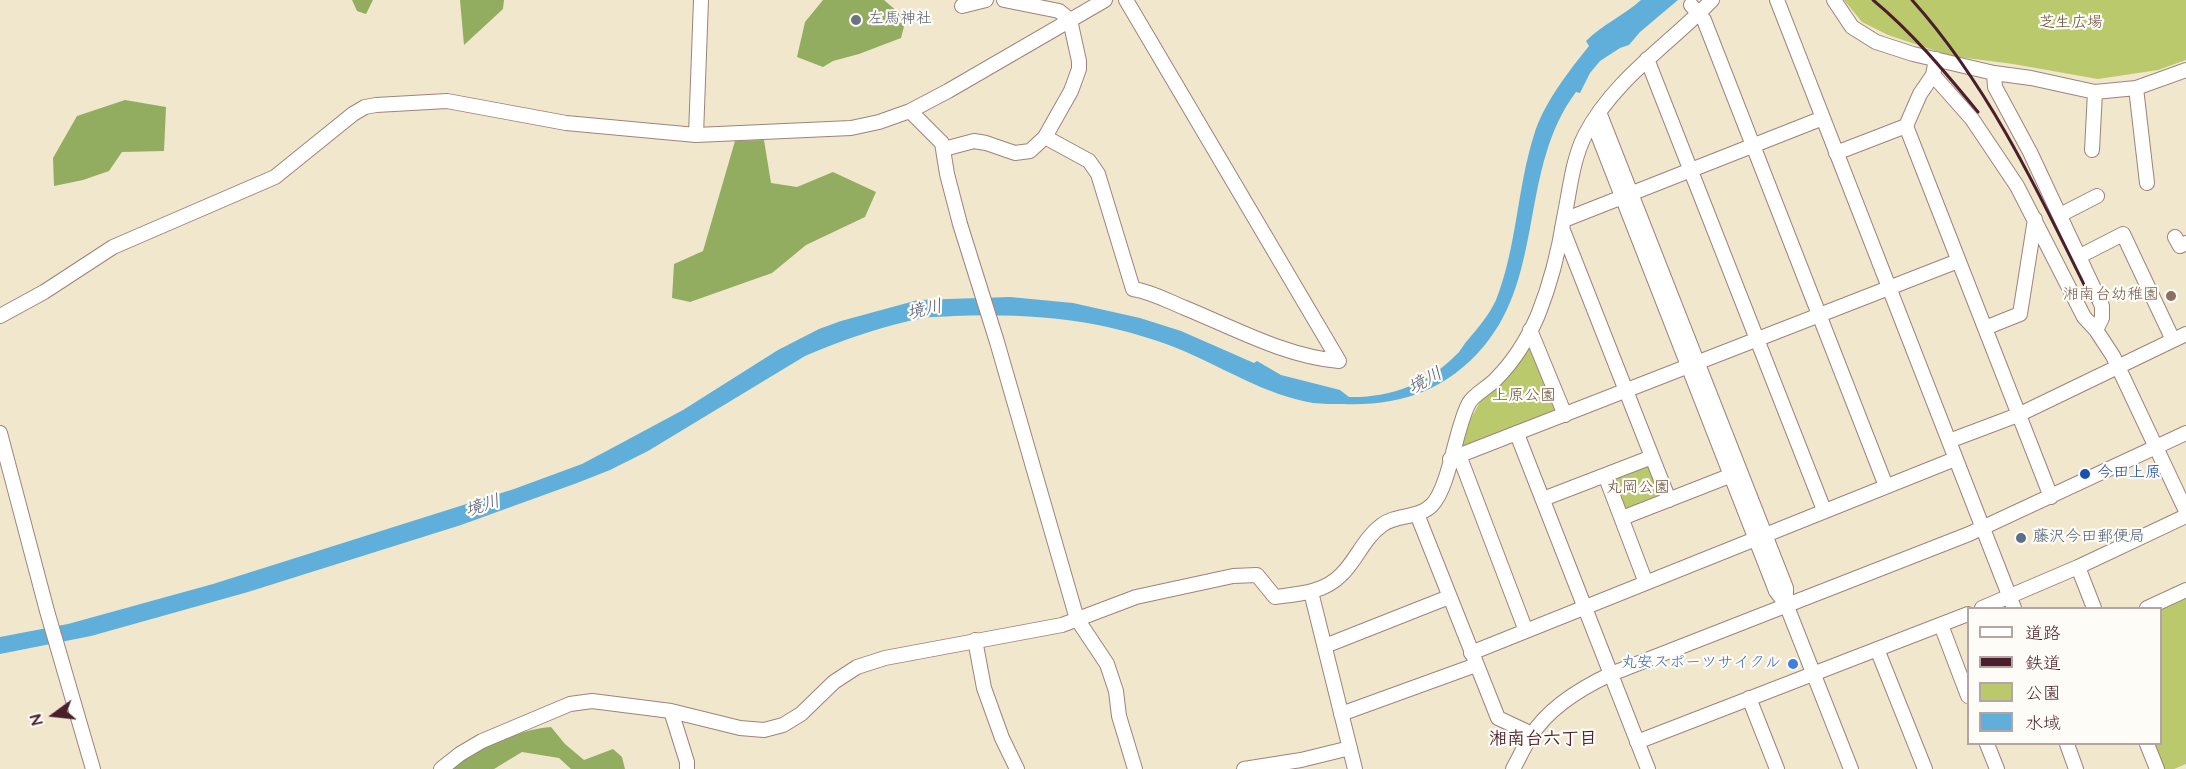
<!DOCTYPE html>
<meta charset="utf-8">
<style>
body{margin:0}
#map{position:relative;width:2186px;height:769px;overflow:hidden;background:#f1e7cd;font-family:"Architects Daughter","Klee One",sans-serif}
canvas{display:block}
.legend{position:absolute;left:1967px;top:607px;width:195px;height:138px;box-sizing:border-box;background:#fdfcf7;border:2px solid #b5a4a5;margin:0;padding:8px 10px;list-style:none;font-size:18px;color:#4a1f2b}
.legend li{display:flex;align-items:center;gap:12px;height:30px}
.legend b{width:30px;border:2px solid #b5a4a5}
.north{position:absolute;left:24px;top:685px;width:60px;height:60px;-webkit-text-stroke:4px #fdfcf7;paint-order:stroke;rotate:255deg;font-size:16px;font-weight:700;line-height:24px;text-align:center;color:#4a1f2b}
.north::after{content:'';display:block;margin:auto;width:21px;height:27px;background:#4a1f2b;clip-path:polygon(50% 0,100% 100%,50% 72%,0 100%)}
</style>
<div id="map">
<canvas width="2186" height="769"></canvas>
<ul class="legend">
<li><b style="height:8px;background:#fff"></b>道路</li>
<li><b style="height:8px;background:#4a1f2b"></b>鉄道</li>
<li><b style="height:16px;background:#b9c96b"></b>公園</li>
<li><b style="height:16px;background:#60afda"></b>水域</li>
</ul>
<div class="north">N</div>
</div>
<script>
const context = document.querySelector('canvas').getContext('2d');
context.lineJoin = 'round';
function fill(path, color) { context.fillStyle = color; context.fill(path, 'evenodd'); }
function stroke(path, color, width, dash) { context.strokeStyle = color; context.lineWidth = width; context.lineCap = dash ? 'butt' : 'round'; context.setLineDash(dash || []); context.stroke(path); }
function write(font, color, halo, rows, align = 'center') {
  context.font = font + ' "Architects Daughter","Klee One",sans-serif'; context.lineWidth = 4.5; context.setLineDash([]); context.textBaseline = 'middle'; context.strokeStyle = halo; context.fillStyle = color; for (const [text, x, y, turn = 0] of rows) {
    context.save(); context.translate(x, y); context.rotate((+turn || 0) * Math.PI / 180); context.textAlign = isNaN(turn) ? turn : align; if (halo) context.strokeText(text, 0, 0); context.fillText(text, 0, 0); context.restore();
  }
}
fill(new Path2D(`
 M1844,0H2186V60L2158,70L2098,79L2013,64L1951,56L1888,35L1862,22Z
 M1530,344L1558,411L1458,449L1462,435L1480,402L1507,378Z
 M1649,464L1664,501L1626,515L1612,478Z
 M2186,593V764L2174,769H2163L2152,744H2160V608Z`), '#b9c96b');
fill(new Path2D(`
 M352,0H373L366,14L357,11Z
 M460,0H504L503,9L464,45Z
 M823,0H884L906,19L901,38L859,54L833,61L823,67L797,57L805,22Z
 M125,100L166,107L164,151L122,152L109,171L83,180L54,186L53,158L77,116Z
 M764,140L771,183L797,187L833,172L876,192L865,217L806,245L772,273L690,302L672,298L674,264L703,251L735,141Z
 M551,727L565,744L584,760L613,749L622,757L625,769H571L559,758L522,752L494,769H442C477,752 512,730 551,727Z`), '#92ad5f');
fill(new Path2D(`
 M1641,0H1678L1640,32L1629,45L1620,48L1600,61L1590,73L1580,93L1576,92C1519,168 1545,274 1484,346C1446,391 1400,406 1343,404C1333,404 1322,404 1313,403C1265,395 1223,367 1179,349C1152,338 1126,331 1098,325C1051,316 1001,314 954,316C944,317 934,316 924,318C884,325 843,340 805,356L648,451L610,470L577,483L461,525L248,592L91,636L0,654V637L68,624L213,584L514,489L582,464L614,447L683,410L778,350L819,329L841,321L918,300L1010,297L1073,303L1140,318L1181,331L1254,363L1257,361L1281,375L1340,390L1349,397C1389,398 1428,384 1456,355C1461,351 1463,345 1467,341C1478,328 1489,315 1496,300C1517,247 1517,188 1534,135C1543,104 1569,71 1589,46L1586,41C1603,24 1623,16 1641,0Z`), '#60afda');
const minor = new Path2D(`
 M1777,0L2014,608
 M1834,0L1852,27L1876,42L1913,54L1994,73L2031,78L2095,92L2136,88L2186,70
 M1691,5L1704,20L1886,486
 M962,6L986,0
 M1647,59L1824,510
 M1936,59L1933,75L1920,94L1906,126L2051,497
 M1994,73L1995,87L2030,152L2102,306V318L2096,330
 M1933,75L1972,119L2017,186L2084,317L2096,330L2113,356L2186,511
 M2136,88L2147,183
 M910,111L942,143L947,174L960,224L997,342L1077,619L1107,664L1116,691L1119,716L1135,769
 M1599,112L1786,588V604
 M1593,122L1776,591L1786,604L1851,769
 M696,135L701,0
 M1045,137L1089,161L1098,174L1133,289C1152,292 1168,301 1185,308C1234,328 1287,357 1339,361L1126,0
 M944,149L974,141L986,143L1015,153L1030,151L1045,137L1071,91L1079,69V61L1070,20L1059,11L1004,0
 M2092,150L2095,92
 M1836,153L1906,126
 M2060,215L2097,196
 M1564,220L1823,118
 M1562,228L1669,500
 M2175,237L2180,246L2186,243
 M2080,256L2123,234L2173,340
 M0,316L44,292L113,247L275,177L353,114L365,107L376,105L447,101L566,123L696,135L851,128L879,122L910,111L948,91L1105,0
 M1985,328L2020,314L2035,219
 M1530,330L1565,415
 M0,433L47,611L93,769
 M1517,434L1648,769
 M1949,441L2018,415L2186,334
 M1459,455L1526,631
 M1450,459L1958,261
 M1605,475L1646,583
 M1543,499L1652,457
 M1417,514L1498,718L1532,734
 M1622,518L1737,473
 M2078,567L2094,608
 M1311,592L1355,769
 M1982,608L2078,567L2186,516
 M2147,608L2186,590
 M1941,625L1968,696
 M975,640L984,688L1002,738L1017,769
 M1325,646L1449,597
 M1877,649L1925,769
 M1471,653L1955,459
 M1749,698L1777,769
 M671,711L687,762V769
 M1341,714L1476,665
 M1637,742L1968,614
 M1987,744L1997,769
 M2067,744L2076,769
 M2147,744L2157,769
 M441,769L460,754L482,741L570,704L592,701L671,711L740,728L764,730L783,725L801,714L834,682L857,667L885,658L1062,625L1136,597L1233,576L1257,575L1275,597C1299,594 1324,593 1342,574C1357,559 1364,538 1382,525C1396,514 1418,519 1432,505C1450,486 1455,429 1469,403C1474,394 1489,387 1496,379C1514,361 1528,338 1538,315C1550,285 1559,250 1564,218C1570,190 1572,161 1585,135C1614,79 1670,44 1712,0
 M1244,769L1301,760L1350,748
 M1513,769C1519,758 1524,747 1531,736C1549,707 1581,688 1611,674L1969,534L2186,433`);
stroke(minor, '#9e837c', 16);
stroke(minor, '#fff', 14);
stroke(new Path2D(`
 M1873,0C1913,33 1945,72 1978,112
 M1912,0C1990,87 2041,197 2092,301`), '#4a1f2b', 3);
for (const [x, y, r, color] of [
 [856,20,6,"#6b7280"],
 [2171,296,6,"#8d6e63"],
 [2085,474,6,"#1a4fb4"],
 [2021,538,6,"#5c6f8a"],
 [1793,664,6,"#3f7fe0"]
]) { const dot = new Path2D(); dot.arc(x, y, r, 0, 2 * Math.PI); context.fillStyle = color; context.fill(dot); stroke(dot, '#fdfcf7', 2); }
write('16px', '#5b616d', '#fdfcf7', [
 ["左馬神社",868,20]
], 'left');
write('16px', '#6b523e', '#fdfcf7', [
 ["芝生広場",2071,24],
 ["上原公園",1524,397],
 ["丸岡公園",1638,489]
]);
write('16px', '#785e54', '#fdfcf7', [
 ["湘南台幼稚園",2159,296]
], 'right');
write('16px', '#164399', '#fdfcf7', [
 ["今田上原",2097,474]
], 'left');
write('16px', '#4e5e75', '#fdfcf7', [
 ["藤沢今田郵便局",2033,538]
], 'left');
write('16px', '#366cbe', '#fdfcf7', [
 ["丸安スポーツサイクル",1781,664]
], 'right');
write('italic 18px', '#535971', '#fdfcf7', [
 ["境川",925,311,-13],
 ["境川",1426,382,-29],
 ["境川",483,507,-17]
]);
write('bold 18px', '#4a1f2b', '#fdfcf7', [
 ["湘南台六丁目",1543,740]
]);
</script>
